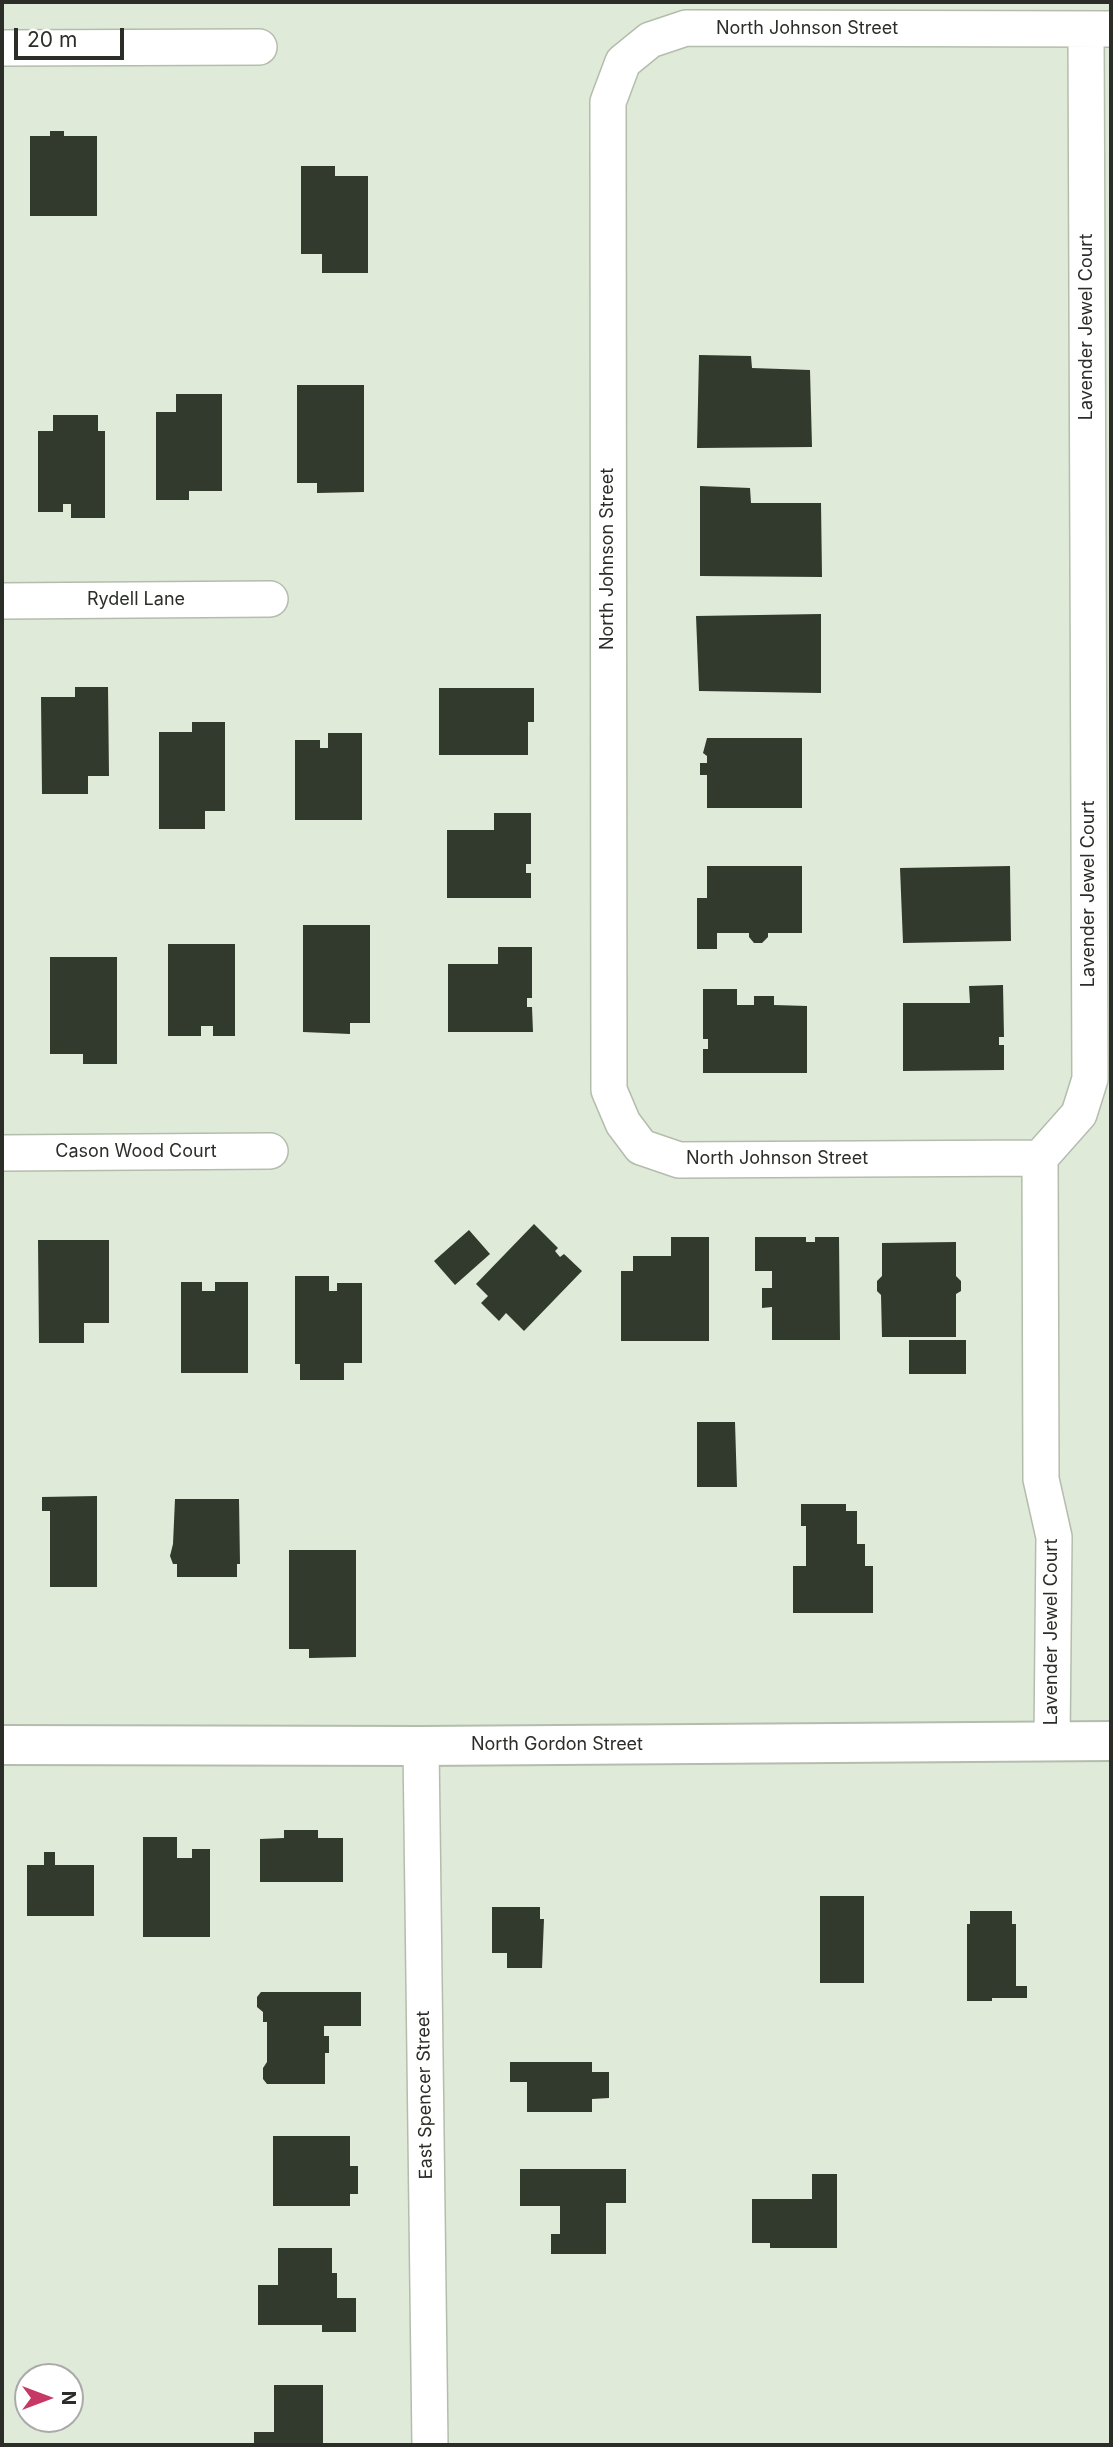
<!DOCTYPE html>
<style>
body{margin:0}
#map{position:relative;width:1113px;height:2447px;overflow:hidden;background:#e0ead9;font-family:Inter,sans-serif}
canvas{display:block}
.frame{position:absolute;inset:0;border:4px solid #2b2e28;pointer-events:none}
.north{position:absolute;left:14px;top:2363px;width:70px;height:70px;box-sizing:border-box;background:#fff;border:2px solid #aaaba9;border-radius:50%;rotate:90deg;font-size:19px;font-weight:700;line-height:28px;text-align:center;color:#2b2e28}
.north::after{content:'';display:block;margin:auto;width:24px;height:32px;background:#c73965;clip-path:polygon(50% 0,100% 100%,50% 72%,0 100%)}
.scale{position:absolute;left:14px;top:28px;width:110px;height:32px;box-sizing:border-box;border:4px solid #2b2e28;border-top:0;padding-left:9px;font-size:21px;line-height:24px;white-space:nowrap;color:#2b2e28;-webkit-text-stroke:5px #fff;paint-order:stroke}
</style>
<div id="map">
<canvas width="1113" height="2447"></canvas>
<div class="frame"></div>
<div class="north">N</div>
<div class="scale">20 m</div>
</div>
<script>
const context = document.querySelector('canvas').getContext('2d');
context.lineJoin = 'round';
function fill(path, color) { context.fillStyle = color; context.fill(path, 'evenodd'); }
function stroke(path, color, width, dash) { context.strokeStyle = color; context.lineWidth = width; context.lineCap = dash ? 'butt' : 'round'; context.setLineDash(dash || []); context.stroke(path); }
function write(font, color, halo, rows, align = 'center') {
  context.font = font + ' Inter,sans-serif'; context.lineWidth = 7; context.setLineDash([]); context.textBaseline = 'middle'; context.strokeStyle = halo; context.fillStyle = color; for (const [text, x, y, turn = 0] of rows) {
    context.save(); context.translate(x, y); context.rotate((+turn || 0) * Math.PI / 180); context.textAlign = isNaN(turn) ? turn : align; if (halo) context.strokeText(text, 0, 0); context.fillText(text, 0, 0); context.restore();
  }
}
fill(new Path2D(`
 M50,131H64V136H97V216H30V136H50Z
 M301,166H335V176H368V273H322V254H301Z
 M699,355L751,356L752,368L810,370L812,447L697,448Z
 M297,385H364V492L317,493V483H297Z
 M176,394H222V491H189V500H156V412H176Z
 M53,415H98V431H105V518H71V504H63V512H38V431H53Z
 M700,486L750,488L751,503H821L822,577L700,576Z
 M821,614V693L699,691L696,616Z
 M75,687H108L109,776H88V794H42L41,697H75Z
 M439,688H534V722H528V755H439Z
 M192,722H225V811H205V829H159V732H192Z
 M328,733H362V820H295V740H320V748H328Z
 M707,738H802V808H707V775H700V763H707V756L703,753Z
 M494,813H531V864H526V873H531V898H447V830H494Z
 M707,866H802V933H768V937L762,943H754L749,937V933H717V949H697V898H707Z
 M1010,866L1011,941L903,943L900,868Z
 M303,925H370V1023H350V1034L303,1032Z
 M168,944H235V1036H213V1026H201V1036H168Z
 M498,947H532V998H527V1007H532L533,1032H448V964H498Z
 M50,957H117V1064H83V1054H50Z
 M1003,985L1004,1037H999V1045H1004V1070L903,1071V1003H970L969,986Z
 M703,989H737V1005H754V996H774V1005L807,1006V1073H703V1049H708V1039H703Z
 M534,1224L558,1248L555,1251L560,1257L564,1254L582,1271L524,1331L506,1313L499,1321L481,1303L488,1296L476,1284Z
 M469,1230L490,1254L455,1285L434,1261Z
 M671,1237H709V1341H621V1271H633V1256H671Z
 M755,1237H806V1242H815V1237H839L840,1340H772V1307L762,1308V1288H772V1271H755Z
 M38,1240H109V1323H84V1343H39Z
 M956,1242V1276L961,1281V1291L956,1294V1337H882L881,1295L877,1291V1281L882,1276V1243Z
 M295,1276H329V1291H337V1283H362V1363H344V1380H300V1364H295Z
 M181,1282H202V1291H215V1282H248V1373H181Z
 M909,1340H966V1374H909Z
 M697,1422H735L737,1487H697Z
 M97,1496V1587H50V1511H42V1497Z
 M175,1499H239L240,1564H237V1577H177V1564H173L170,1556L173,1544Z
 M801,1504H846V1511H857V1544H865V1566H873V1613H793V1566H806V1526H801Z
 M289,1550H356V1657L309,1658V1649H289Z
 M284,1830H318V1838H343V1882H260V1839L284,1838Z
 M143,1837H177V1858H192V1849H210V1937H143Z
 M44,1852H55V1865H94V1916H27V1865H44Z
 M820,1896H864V1983H820Z
 M492,1907H540V1919H544L542,1968H507V1953H492Z
 M970,1911H1012V1924H1016V1986H1027V1998H992V2001H967V1924H970Z
 M261,1992H361V2026H324V2036H329V2053H325V2084H267L263,2079V2068L267,2062V2022H263V2012L257,2007V1997Z
 M510,2062H592V2072H609V2098L592,2099V2112H527V2082H510Z
 M273,2136H350V2166H358V2194H350V2206H273Z
 M520,2169H626V2203H606V2254H551V2234H560V2206H520Z
 M812,2174H837V2248H770V2243H752V2199H812Z
 M278,2248H332V2273H337V2298H356V2332H322V2325H258V2285H278Z
 M274,2385H323V2445H254V2432H274Z`), '#32392d');
const minor = new Path2D(`
 M2,48L259,47
 M2,601L270,599
 M2,1153L270,1151
 M1040,1158L679,1160L641,1147L623,1123L609,1090L608,102L623,62L650,40L686,28L1111,29
 M1052,1741L1054,1537L1041,1479L1040,1158L1079,1114L1090,1079L1086,29
 M421,1746L430,2445`);
const tertiary = new Path2D(`
 M2,1745L421,1746L1111,1741`);
stroke(minor, '#b4bdad', 38);
stroke(tertiary, '#b4bdad', 42);
stroke(minor, '#fff', 35);
stroke(tertiary, '#fff', 38);
write('18px', '#2b2e28', '#fff', [
 ["North Johnson Street",807,29],
 ["Lavender Jewel Court",1087,327,-90],
 ["North Johnson Street",608,559,-90],
 ["Rydell Lane",136,600],
 ["Lavender Jewel Court",1089,894,-90],
 ["Cason Wood Court",136,1152],
 ["North Johnson Street",777,1159],
 ["Lavender Jewel Court",1052,1632,-90],
 ["North Gordon Street",557,1745],
 ["East Spencer Street",425,2095,-91]
]);
</script>
